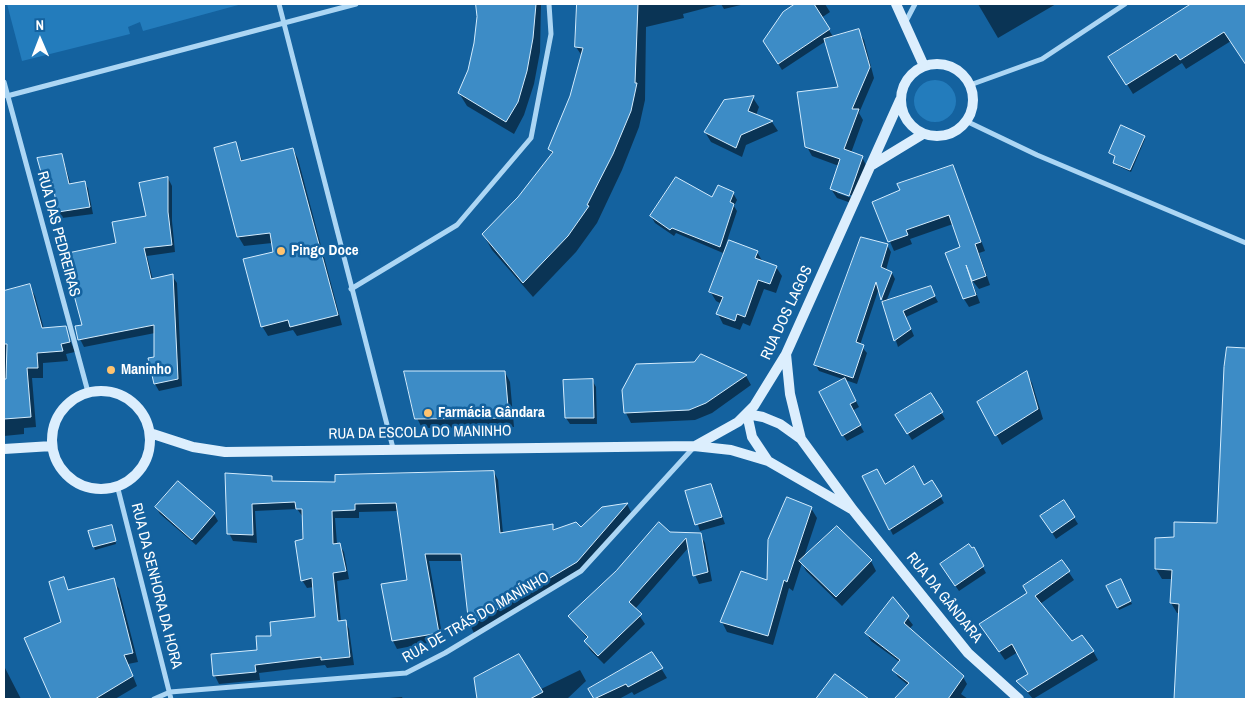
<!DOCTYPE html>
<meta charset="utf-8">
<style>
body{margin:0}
#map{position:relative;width:1250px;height:703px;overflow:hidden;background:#14629f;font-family:"Archivo Narrow",sans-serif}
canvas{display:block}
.frame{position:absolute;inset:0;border:5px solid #fff;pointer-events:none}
.north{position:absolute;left:15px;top:15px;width:50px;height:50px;-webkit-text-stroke:4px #14629f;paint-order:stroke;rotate:359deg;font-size:14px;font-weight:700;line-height:20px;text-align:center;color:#fff}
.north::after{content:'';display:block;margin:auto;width:18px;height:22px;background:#fff;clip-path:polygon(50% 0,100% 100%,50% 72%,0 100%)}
</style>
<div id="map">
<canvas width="1250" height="703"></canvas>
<div class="frame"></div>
<div class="north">N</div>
</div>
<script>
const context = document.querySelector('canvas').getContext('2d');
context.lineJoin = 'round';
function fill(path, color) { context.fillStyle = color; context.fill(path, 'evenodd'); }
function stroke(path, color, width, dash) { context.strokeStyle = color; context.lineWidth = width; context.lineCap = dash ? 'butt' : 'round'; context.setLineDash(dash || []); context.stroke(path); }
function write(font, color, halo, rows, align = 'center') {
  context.font = font + ' "Archivo Narrow",sans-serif'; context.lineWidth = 5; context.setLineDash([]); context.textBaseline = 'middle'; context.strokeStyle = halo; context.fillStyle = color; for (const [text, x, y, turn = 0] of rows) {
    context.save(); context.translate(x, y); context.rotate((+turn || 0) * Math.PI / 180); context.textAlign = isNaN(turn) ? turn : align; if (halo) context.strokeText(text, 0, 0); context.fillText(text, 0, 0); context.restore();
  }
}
fill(new Path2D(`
 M7,4H242L143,31L140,22L128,27L130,34L22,61Z
 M914 101a21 21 0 1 1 42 0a21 21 0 1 1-42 0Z`), '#237cbc');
fill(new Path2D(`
 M477,4H541L540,52L534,84L524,115L514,134L467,106L459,93L469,70L476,44L479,17Z
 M578,4H745L724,9L721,4L683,14L684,18L646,27L645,100L639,127L622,170L597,223L576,252L533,297L492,250L483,234L519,197L552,154L550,149L571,96L582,56L576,47Z
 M797,4H825L830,12L821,18L834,38L858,31L864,40L874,78L859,113L863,120L851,153L862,157L867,167L854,204L837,198L831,189L839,166L812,156L807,147L839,88L826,41L782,70L764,41L784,12ZM837,190L856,197L855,199L837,193Z
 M978,4H1056L998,38Z
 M1192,4H1246V64L1231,41L1186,69L1182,63L1133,94L1110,57Z
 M753,98L759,107L756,115L772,122L778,131L746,145L742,157L711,142L705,132L725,101Z
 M1144,137L1145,139L1131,172L1116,165L1114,163L1116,158L1110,153Z
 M235,143L243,162L293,149L298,159L342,325L297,336L293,330L268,336L262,326L274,253L272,243L244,246L238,236Z
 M62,155L71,185L84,182L88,188L93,214L62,218L59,211L54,187L49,189L45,182Z
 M953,167L985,251L979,253L990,285L979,289L971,279L980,303L969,307L964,299L962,248L953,224L910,239L912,244L894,251L873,202Z
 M168,178L172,186V221L175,252L147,256L153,280L172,276L177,283L182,386L159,391L155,384V333L84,347L80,339L117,244L147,218Z
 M733,193L737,200L734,206L737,211L723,253L676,233L674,236L655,223L651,216Z
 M887,245L891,252L886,270L892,273L895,279L886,302L930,287L938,302L906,317L914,336L898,347L879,288L860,345L867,353L857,384L819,371L815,364Z
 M757,252L763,262L776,267L782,276L776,293L764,289L750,326L743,323L740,330L723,324L718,314L722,304L716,301L710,291Z
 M29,285L35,296L44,329L65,328L75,352L66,354L68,361L43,363V378H32L36,427L24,428V434L4,436V293Z
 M1228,348L1246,349V699H1175L1180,613H1177L1171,603L1173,579H1162L1156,569L1175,539L1218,525Z
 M701,355L746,376L751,385L712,413L695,420L631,423L626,413L695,363Z
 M505,372L510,382L514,427L422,428L417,418Z
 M1026,373L1032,383L1043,419L1002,445L979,402Z
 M592,380L596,387L597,424H570L566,418Z
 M848,386L859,407L852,411L864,432L847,441L843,435Z
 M930,394L945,419L912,440L897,416Z
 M494,472L498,480L503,533L552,525L555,531L581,529L603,508L627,504L631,512L581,570L474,633L470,625L463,561H429L443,640L397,649L393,641L382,585L409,581L398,511L359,512V518H335L337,544H339L344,552L349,579L337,581L341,622L345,621L349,629L354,665L327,668L325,665L259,673L260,680L219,684L215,676L258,651L273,637L317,618L314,587L307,588L302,580L303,517L297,509L255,511L257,543L233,541L229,533L271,477L274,482L336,484Z
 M932,482L944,503L893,535L890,529L885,486L924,487Z
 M178,483L214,514L218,521L196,545L160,514L156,507Z
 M711,485L725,524L700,531L687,492Z
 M1064,502L1078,524L1056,539L1046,523Z
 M811,508L817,518L803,560L871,561L876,571L842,606L806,571L802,563L793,591L789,588L773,645L727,632L722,622L768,582Z
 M113,529L116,544L95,550L90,532Z
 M670,534H700L705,543L712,581L699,584L695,575L689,547L635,609L645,624L604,664L590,650L585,641L588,639L569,616Z
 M973,549L986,573L959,591L945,571Z
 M1062,562L1074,580L1040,604L1072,643L1093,651L1098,660L1033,699L1018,681L1030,675L1018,652L1005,660L986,633Z
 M63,579L69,591L113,580L119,589L138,662L128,664L137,686L115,699H52L25,639L62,623Z
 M1120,581L1132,604L1119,610L1118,607Z
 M893,599L913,625L909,629L963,677L967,684L961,694L968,699H896L908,685L898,677L894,670L900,662L871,641L867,634Z
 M652,653L667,678L634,695L632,692L619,699H595L590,689Z
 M4,666L21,699H4Z
 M580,670L586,681L567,699H478L476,678L539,690Z
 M402,697L403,699H377Z`), '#0007');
const building = new Path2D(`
 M476,4H536L533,38L527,71L518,102L506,122L458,93L468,70L474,43L477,17Z
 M577,4H638L635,83H637L631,111L613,154L587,205L589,206L568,236L523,283L482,234L518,197L553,152L548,149L570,96L583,48L575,47Z
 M795,4H814L830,29L778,64L763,41L783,12Z
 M1191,4H1246V65L1224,32L1180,60L1176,54L1126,85L1108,57Z
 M859,29L870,67L852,109H859L844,149L863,156L849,196L830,189L840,159L805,147L797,92L838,87L824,39Z
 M754,96L748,111L773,121L741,135L736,148L704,132L724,100Z
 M1121,125L1145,136L1130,170L1113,163L1115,156L1109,153Z
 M236,142L241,161L293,148L338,315L290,327L288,320L261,327L243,259L273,252L270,233L237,237L214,148Z
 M62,154L69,184L85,181L90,207L58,212L52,181L44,183L37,158Z
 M953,165L981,242L975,244L986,276L972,281L966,265L976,295L963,299L945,253L960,247L949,215L906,230L908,235L888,242L872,202L900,190L897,184Z
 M168,177V212L172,245L144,248L151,279L173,274L178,379L154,384L148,358L154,357V325L78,340L75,326L82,325L63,254L116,243L112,222L146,216L139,183Z
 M676,177L712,197L718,185L734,192L730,202L734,204L720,247L672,228L670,230L650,216Z
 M861,237L888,244L881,267L892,272L881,300L876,282L856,342L864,345L853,378L814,365Z
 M729,240L758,251L755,258L777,266L770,284L758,280L745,317L737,314L735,321L716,314L723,297L709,292Z
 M30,284L42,328L66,326L70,342L61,344L63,351L37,353L38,368H27L31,417L4,419V379H6L7,344H4V291Z
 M931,286L935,296L903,311L911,329L894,341L882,302Z
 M1227,347L1246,348V699H1174L1179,604L1170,603L1172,570L1155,569V538L1174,537V522L1217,523L1224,367Z
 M701,354L747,375L706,403L689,410L624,413L622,390L636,364L694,362Z
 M404,371H505L509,418L415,419Z
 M1027,371L1038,409L995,436L977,402Z
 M845,378L856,401L850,404L861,425L842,436L819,392Z
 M593,379L594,418H565L563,380Z
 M931,393L943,412L907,434L895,415Z
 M914,466L924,485L932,480L942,496L889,530L862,476L877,469L885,484Z
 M494,471L500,533L553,524V530L576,522L581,527L602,507L628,503L577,562L469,626L461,554H425L439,633L392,641L381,584L407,580L396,503L355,504V510L332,511L333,544L340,543L346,571L333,573L338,621L346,620L350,657L321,660V657L255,665L256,672L213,676L211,654L257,650L256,636H271L270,622L315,617L312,578L301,581L295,541L303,539L302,509H296L295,502L252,504L253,535L227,534L225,473L272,476V481L335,482V475Z
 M178,481L215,513L192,540L155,507Z
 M711,484L722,517L695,525L685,491Z
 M787,497L812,507L787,582L784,580L768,636L720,622L741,571L767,580L768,540Z
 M1064,500L1075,517L1052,533L1040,516Z
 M659,522L670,532L701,533L708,572L693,576L686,538L629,602L642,614L598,656L584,641L588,637L568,616L616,571Z
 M112,525L116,541L93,547L88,531Z
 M837,526L872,560L836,597L799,561Z
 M969,544L972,548L974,547L984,566L955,586L940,564Z
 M1062,560L1070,571L1035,596L1072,641L1082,635L1094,651L1028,692L1016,681L1028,674L1012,644L999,652L979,624L1027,593L1023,586Z
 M64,577L68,590L114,578L133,653L124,655L133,676L95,699H51L24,638L61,622L49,582Z
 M1121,579L1131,601L1117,608L1106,586Z
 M893,597L909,616L904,623L964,676L948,699H894L909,683L892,670L900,660L865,633Z
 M652,652L663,668L628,687L626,684L594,699L588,689Z
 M519,654L543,692L530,699H477L474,678Z
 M835,674L869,699H816Z`);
fill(building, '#3d8cc6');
stroke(building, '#d4ecfd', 1);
stroke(new Path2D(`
 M279,4L393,448
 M905,23L915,4
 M4,82L88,392
 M970,85L1042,59L1125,4
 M7,96L356,4
 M966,121L1037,155L1246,243
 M351,289L457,225L531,138L551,34L549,4
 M117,485L171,699
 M154,699L170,692L406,673L445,653L581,571L694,447`), '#acd6f4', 5);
stroke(new Path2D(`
 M896,4L924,66
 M901 100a36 36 0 1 1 72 0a36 36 0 1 1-72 0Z
 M872,165L923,134
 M786,354L790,394L801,439
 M52 440a49 49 0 1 1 98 0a49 49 0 1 1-98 0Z
 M747,414L763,417L780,424L801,439L853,510L968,653L1019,699
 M747,414L752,437L768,461
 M150,433L193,447L225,452L694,446L731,450L768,461L853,510
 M695,446L738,422L754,406L786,354L900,100
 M4,449L52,446`), '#dceefd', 10);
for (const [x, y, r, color] of [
 [281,251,5,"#ffc36f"],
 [111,370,5,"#ffc36f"],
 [428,413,5,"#ffc36f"]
]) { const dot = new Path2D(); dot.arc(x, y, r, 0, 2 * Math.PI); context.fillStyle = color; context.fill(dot); stroke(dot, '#14629f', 2); }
write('15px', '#fff', '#14629f', [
 ["RUA DAS PEDREIRAS",58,234,75],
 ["RUA DOS LAGOS",787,313,-65],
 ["RUA DA ESCOLA DO MANINHO",420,433,-1],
 ["RUA DA SENHORA DA HORA",156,586,76],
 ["RUA DA GÂNDARA",944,598,51],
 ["RUA DE TRÁS DO MANÍNHO",476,618,-30]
]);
write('bold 15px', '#fff', '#14629f', [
 ["Pingo Doce",291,251],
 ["Maninho",121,370],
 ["Farmácia Gândara",438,413]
], 'left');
</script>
